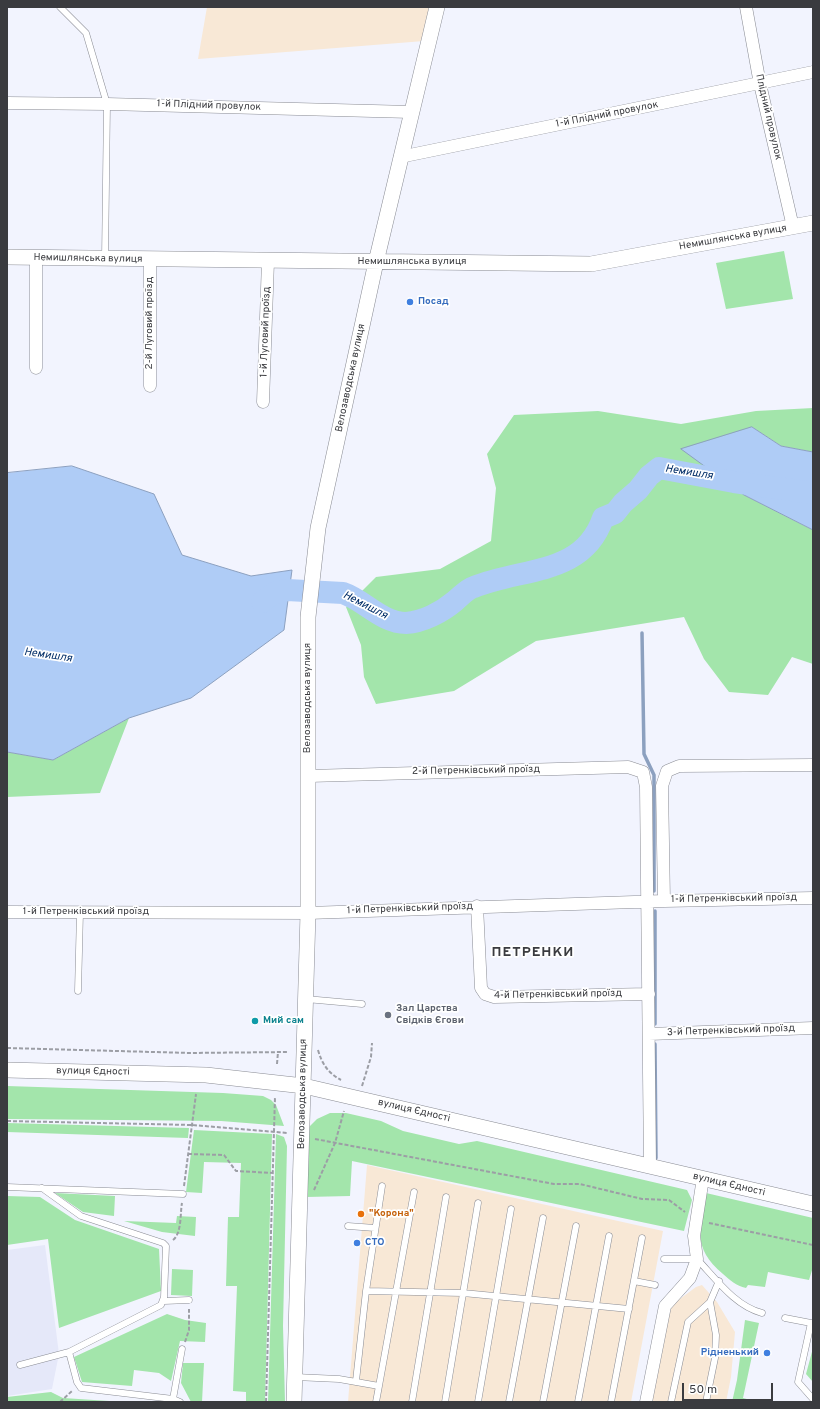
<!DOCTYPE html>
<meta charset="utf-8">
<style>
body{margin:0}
#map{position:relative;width:820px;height:1409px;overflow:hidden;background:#f2f4fe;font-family:Overpass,sans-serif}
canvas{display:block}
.frame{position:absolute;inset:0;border:8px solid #3a3b3f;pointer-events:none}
.scale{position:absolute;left:682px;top:1383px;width:91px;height:18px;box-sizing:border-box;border:2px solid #3a3b3f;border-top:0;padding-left:5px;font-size:12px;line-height:14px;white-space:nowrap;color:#3a3b3f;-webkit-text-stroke:3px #fff;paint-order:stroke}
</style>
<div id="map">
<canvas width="820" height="1409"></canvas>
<div class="frame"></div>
<div class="scale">50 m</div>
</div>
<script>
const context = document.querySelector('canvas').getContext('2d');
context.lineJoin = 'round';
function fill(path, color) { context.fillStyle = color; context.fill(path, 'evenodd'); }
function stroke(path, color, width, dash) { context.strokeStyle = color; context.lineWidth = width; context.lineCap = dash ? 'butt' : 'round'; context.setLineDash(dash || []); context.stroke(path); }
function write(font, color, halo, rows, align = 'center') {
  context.font = font + ' Overpass,sans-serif'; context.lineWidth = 3.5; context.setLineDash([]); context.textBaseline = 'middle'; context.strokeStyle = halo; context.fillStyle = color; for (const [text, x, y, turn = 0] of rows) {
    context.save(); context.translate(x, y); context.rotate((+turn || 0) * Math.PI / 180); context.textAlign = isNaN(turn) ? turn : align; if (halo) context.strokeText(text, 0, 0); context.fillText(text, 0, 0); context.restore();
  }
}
fill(new Path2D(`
 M207,7H432L424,41L198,59Z
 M367,1165L663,1231L631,1402H348Z
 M702,1285L717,1302L735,1332L731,1377L726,1402H651L669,1307L696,1287Z`), '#f8e8d6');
fill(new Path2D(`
 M45,1245L59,1354L52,1389L7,1396V1250Z`), '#e5e8f9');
fill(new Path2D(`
 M784,251L793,299L726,309L716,263Z
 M813,408V452L781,446L752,427L744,495L813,530V664L792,657L768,695L729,692L704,659L684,617L536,641L454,691L376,704L364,677L361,645L346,607L376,577L440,569L491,541L496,488L487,454L514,415L598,411L681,424L756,411Z
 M129,718L100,793L7,797V752L53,760Z
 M7,1086L223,1093L263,1096L271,1100L276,1105L284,1126L221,1121L7,1119Z
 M330,1113H346L381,1121L403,1131L459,1144L477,1141L687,1190L692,1200L684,1231L352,1161L350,1196L306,1197L309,1127L317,1119Z
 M7,1123L189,1128L188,1138L7,1132Z
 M194,1130L272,1134L265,1402H246V1392L233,1391L237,1286H226L228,1217H239L241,1163L204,1162L202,1193L186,1192Z
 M276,1134L284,1137L287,1146L283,1326L285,1402H268Z
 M55,1193L115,1196L114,1216L83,1212Z
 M706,1193L813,1218V1267L809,1280L768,1272L765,1287L748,1285L746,1288C736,1286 730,1280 723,1274C691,1247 701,1229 706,1193Z
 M7,1196L40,1197L75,1220L159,1249L161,1291L59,1328L48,1239L7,1245Z
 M177,1216L196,1217L195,1236L162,1232L124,1221L176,1223Z
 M172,1269L193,1270L192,1296L171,1295Z
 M167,1314L185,1320L206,1323L205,1342L180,1341L171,1381L159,1373L134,1370L132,1386L82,1382L74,1357Z
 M745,1320L759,1323L743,1398L758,1402H732L737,1380Z
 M813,1348V1382L806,1374Z
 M183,1363H204L202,1402H191L181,1383Z
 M51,1392L63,1398L125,1402H7V1397Z`), '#a3e5ab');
const water = new Path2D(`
 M752,427L781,446L813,452V530L744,495L681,449Z
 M72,466L154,494L182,555L251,576L292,570L284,630L191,698L129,718L53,760L7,752V473Z`);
fill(water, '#afccf6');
stroke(water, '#8ca0bf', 1);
stroke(new Path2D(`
 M642,633L644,754L654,775V891
 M655,911V1024
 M655,1044L656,1158`), '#8ca0bf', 3.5);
stroke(new Path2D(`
 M262,602L274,593L287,590L343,593C364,600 382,623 406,623C423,622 442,612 455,601C461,596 467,589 474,587C523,567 583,576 603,518L615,513L623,503L638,490L649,476L659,468L734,482L813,493`), '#afccf6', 22);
const service = new Path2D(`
 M60,7L86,33L107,104L105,259
 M78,991L80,912
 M306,999L362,1004
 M7,1187L183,1194
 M348,1226L375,1228
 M664,1259H697C716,1279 735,1306 762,1313
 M634,1281L655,1285
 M366,1291L463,1293L629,1309
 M164,1301L189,1300
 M785,1318L811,1323
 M813,1323H811L798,1382L813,1399
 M69,1352L77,1382L81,1388L173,1399L180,1402
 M20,1365L69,1352L161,1305L164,1297L166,1246L163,1243L81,1216L42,1188
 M295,1377L339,1379L379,1386L376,1402
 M356,1381L366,1291L382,1186
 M379,1386L414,1192
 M173,1399L182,1349
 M412,1402L446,1197
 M445,1402L478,1203
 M478,1402L511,1209
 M509,1402L543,1218
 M543,1402L576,1226
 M578,1402L609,1236
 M611,1402L642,1238
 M671,1402L688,1322L710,1302L719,1281
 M706,1402L715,1358L716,1335L710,1302`);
const minor = new Path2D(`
 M746,7L760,84L793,227
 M7,103L107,104L411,112
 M400,157L813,72
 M36,368V258
 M150,386V260
 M263,402L268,261
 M309,776L628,767L643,772L646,787L650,1166
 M664,901L662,786L667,771L679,766L813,765
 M477,906L481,988L485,994L494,997L649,994
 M7,912L308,913L664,901L813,898
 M649,1034L813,1028
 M646,1402L665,1306L690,1278L697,1259L694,1236L703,1178`);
const tertiary = new Path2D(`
 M7,257L591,264L813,223
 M7,1070L206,1075L304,1086L813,1204
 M294,1402L308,913V617L318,528L376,262L437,7`);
stroke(service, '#8a8c94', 7);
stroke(minor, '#8a8c94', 13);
stroke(tertiary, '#8a8c94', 16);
stroke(new Path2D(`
 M7,1048L190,1053L288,1052
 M318,1050C322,1064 328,1073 341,1080
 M277,1064L278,1052
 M362,1086L371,1057L372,1043
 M7,1121L192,1125L288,1133
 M315,1139L554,1184H580L642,1199L669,1200L685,1212
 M188,1154L224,1155L236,1171L273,1173
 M184,1186L196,1094
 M314,1190L335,1143L344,1111
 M709,1223L813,1245
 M173,1240C182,1233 180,1213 182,1203
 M185,1342L189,1330V1309
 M60,1402L73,1390
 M266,1402L275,1097`), '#9c9ea5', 2, [4, 2]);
stroke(service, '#fff', 6);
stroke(minor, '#fff', 12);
stroke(tertiary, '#fff', 15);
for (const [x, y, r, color] of [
 [410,302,4,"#3f7fe0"],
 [388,1015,4,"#6b7280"],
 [255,1021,4,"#0f9aa8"],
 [361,1214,4,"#e8710a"],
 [357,1243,4,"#3f7fe0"],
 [767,1353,4,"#3f7fe0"]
]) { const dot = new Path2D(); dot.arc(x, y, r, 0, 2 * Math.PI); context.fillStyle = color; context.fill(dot); stroke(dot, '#fff', 1.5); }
write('10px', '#3a3b3f', '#fff', [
 ["1-й Плідний провулок",209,106,2],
 ["1-й Плідний провулок",607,115,-11],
 ["Плідний провулок",768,117,77],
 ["Немишлянська вулиця",733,238,-10],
 ["Немишлянська вулиця",88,259,1],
 ["Немишлянська вулиця",412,262],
 ["2-й Луговий проїзд",150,323,-90],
 ["1-й Луговий проїзд",266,332,-88],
 ["Велозаводська вулиця",351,378,-78],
 ["Велозаводська вулиця",308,698,-90],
 ["2-й Петренківський проїзд",476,771,-1],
 ["1-й Петренківський проїзд",734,899,-1],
 ["1-й Петренківський проїзд",410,909,-2],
 ["1-й Петренківський проїзд",86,912],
 ["4-й Петренківський проїзд",558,995,-1],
 ["3-й Петренківський проїзд",731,1031,-2],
 ["вулиця Єдності",93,1072,1],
 ["Велозаводська вулиця",303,1094,-89],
 ["вулиця Єдності",414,1111,13],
 ["вулиця Єдності",729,1185,13]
]);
write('bold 10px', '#366cbe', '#fff', [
 ["Посад",418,302],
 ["СТО",365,1243],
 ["Рідненький",759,1353,"right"]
], 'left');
write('bold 10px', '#5b616d', '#fff', [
 ["Зал Царства",396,1009],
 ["Свідків Єгови",396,1021]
], 'left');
write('bold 10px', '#0d838f', '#fff', [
 ["Мий сам",263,1021]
], 'left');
write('bold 10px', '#c56008', '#fff', [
 ["\"Корона\"",369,1214]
], 'left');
write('italic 11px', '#002d67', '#fff', [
 ["Немишля",689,473,9],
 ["Немишля",365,606,27],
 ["Немишля",48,656,8]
]);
context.letterSpacing = '1px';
write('bold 14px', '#3a3b3f', '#fff', [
 ["ПЕТРЕНКИ",533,953]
]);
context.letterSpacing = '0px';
</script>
